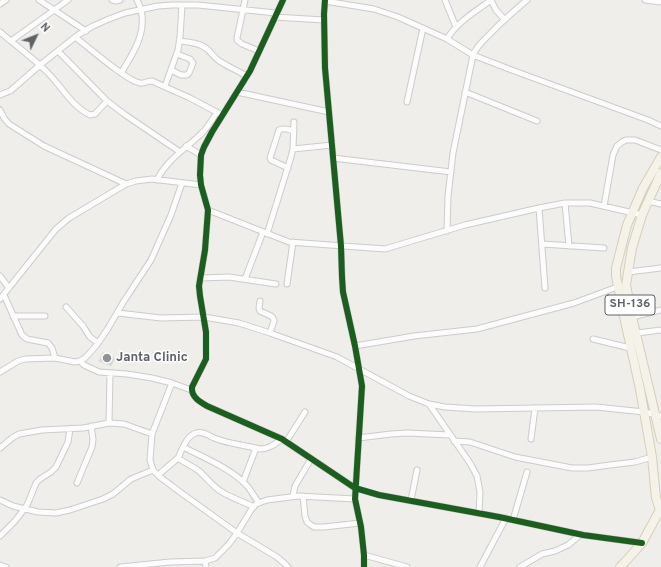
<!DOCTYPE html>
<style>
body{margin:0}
#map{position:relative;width:661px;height:567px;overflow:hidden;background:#efeeea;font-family:Overpass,sans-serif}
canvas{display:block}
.north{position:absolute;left:16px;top:16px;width:40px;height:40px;-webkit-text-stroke:3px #fff;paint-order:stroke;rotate:47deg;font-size:11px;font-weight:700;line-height:16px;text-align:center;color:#5f6368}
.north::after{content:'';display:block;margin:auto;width:14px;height:18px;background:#5f6368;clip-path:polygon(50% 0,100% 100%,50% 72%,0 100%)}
</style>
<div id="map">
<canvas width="661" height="567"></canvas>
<div class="north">N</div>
</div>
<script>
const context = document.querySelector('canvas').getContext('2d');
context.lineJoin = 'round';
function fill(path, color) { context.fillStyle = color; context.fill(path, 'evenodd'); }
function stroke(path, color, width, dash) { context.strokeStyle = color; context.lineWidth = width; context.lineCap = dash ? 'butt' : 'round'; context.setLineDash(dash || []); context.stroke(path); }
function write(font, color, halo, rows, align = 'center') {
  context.font = font + ' Overpass,sans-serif'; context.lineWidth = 3; context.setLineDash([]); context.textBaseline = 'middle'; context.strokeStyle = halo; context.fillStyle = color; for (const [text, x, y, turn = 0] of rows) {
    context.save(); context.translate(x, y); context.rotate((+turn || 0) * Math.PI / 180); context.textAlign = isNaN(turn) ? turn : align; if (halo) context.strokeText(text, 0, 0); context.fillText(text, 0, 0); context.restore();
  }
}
const building = new Path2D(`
 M103,353L115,358L111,366L99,361Z`);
fill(building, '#d6d5d3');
stroke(building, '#deddd9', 1);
const minor = new Path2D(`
 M39,0L86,31
 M112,0L115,1L120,0
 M245,0L237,38V40L242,44L259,51
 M283,0L250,71L212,132L204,147L201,155L200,175L201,185L208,210L205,250L199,286L200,296L206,332V359L192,387C191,397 200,402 207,406L282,439L355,488L379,495L499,517L583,535L642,543
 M325,0L324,14L325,68L341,246L342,277L343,292L355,346L362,386L355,499L361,527L364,555V567
 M445,0L456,27
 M491,0L496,10L504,19
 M645,0L661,2
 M325,1L374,9L398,17L447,39L473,55L509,69L648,120L661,126
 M0,4L6,0
 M274,17L324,20
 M0,32C15,45 32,57 46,71C61,85 71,106 90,115L95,114L107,101
 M75,37C87,46 128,82 140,83C144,84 147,81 152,81L190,98L222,115
 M447,39C457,22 475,12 491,0
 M11,41L68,0
 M180,41C189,42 200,43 207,49C212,53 215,59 221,62C229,67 238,71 247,76
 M58,51L107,101L124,114L180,152
 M171,70L181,75H187L189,73L193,63L190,59L177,54
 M121,73C135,51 151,26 137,0
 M165,86L178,50L180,37L182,5
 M237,92L329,112
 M465,92L537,121
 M0,95L10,91L16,86L40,65L69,42L78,35L93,26L109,19L125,13L158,6L172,5H198L276,13
 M407,102L423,28
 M0,110L4,118L9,124L44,146L126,184
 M186,146L201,155
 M293,149L332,145
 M333,158L451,172
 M288,168L271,160L270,158L279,130C284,127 289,130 294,131
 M157,180C167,159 187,148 202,133C208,127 212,120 217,112
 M648,201L661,204
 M565,203L569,246
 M604,206L613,155L617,146L622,142L626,140H635L661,150
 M539,208L545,288
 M208,210L289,242L385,249L465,225L539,208L565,203H590L642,215
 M447,231L448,196L453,153L473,55C476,47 483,41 489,35C501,22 514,11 527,0
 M267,234L291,157L293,149L294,122
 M542,244L604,248
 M628,272L661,268
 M0,276L9,288
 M200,278L229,277L276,284
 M245,279L263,232
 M287,284L293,242
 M4,295L22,335L27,339L48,343L52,348L55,358
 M0,299L56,229L69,218L126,184L136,181L152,179L201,185
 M260,301L259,308L260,311L271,316L273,318L274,321L270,333
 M66,307L83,326L90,337L98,343
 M118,313L161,318L204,317L239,323L270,333L337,357L409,396L429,404L445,407L476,409L596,407L644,412L661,416
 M13,316H45
 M632,317L661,310
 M637,333L661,330
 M593,339L630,348
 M355,346L414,336L477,329L503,322L574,303L620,286
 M80,361L84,365L99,372L127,374L152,378L172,383L191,390
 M0,372L18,361L25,359L55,358L75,362L80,361L85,358L96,346L107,330L124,301L151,260L171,215L182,183
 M172,383L152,434L150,460L153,470L160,477L180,492L237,533L277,557L284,563L288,567
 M429,404L447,430L470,463L477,476L480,492L479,513
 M109,423L110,373
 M358,438L391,434L407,433L450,435
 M531,439L535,408
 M454,441L470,442L515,457L572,468H588L610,465L635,462L652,457
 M286,442L305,412
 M183,447C203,457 234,470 248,487C252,492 255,498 259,503
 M0,448L12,438L19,434L42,430L83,428L109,423L124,424L152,434
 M178,458C182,450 186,436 196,433C202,431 208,435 214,438C229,444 244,445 260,449C269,449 275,444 282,439
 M158,475L178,458C185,463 192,466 199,471C207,478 213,487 222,492C232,498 244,502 254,507
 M243,482L256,448
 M77,483L92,447L93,439L91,426
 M293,496L295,486L311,459
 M303,496L305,516L307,522L311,525L314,527H324L360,523
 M0,500L13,506L38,512L56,513L70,510L103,499L113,494L131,479L153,470
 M411,500L417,470
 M513,520L527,472
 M0,536L15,521L25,508L28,503L36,483L40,479L51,472L56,467L68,442L70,429
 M364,555L407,567
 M205,561L206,567
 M0,565L6,567
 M120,567L170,562L205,561L215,558L229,544L237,533L251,510L256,504L267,500L298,496L355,499
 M480,567L506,518
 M520,567L542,554L555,551L568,545L580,535`);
const primary = new Path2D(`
 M661,173L642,215L632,248L626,285L632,317L661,439
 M660,510L656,498L652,457L640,389L623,312L616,276V268L627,225L643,188L661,157
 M620,567L625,562L642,543L661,508`);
stroke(minor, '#cbcccc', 7);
stroke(primary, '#d7ceb8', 10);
stroke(minor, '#fdfcfc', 5);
stroke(primary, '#f4f2e9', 8);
stroke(new Path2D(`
 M283,0L250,71L212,132L204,147L201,155L200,175L201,185L208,210L205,250L199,286L200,296L206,332V359L192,387C191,397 200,402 207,406L282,439L355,488L379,495L499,517L583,535L642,543
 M325,0L324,14L325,68L341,246L342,277L343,292L355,346L362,386L355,499L361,527L364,555V567`), '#1b5e20', 6);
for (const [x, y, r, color] of [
 [107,358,5,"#919496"]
]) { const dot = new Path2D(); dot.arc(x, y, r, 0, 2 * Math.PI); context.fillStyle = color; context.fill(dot); stroke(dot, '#fff', 1.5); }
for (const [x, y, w] of [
 [630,305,50]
]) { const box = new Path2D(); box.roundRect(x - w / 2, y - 10, w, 20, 3); context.fillStyle = '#fff'; context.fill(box); stroke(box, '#5f6368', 1); }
write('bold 12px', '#5f6368', null, [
 ["SH-136",630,305]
]);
write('bold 13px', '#5f6368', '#fff', [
 ["Janta Clinic",116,358]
], 'left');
</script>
